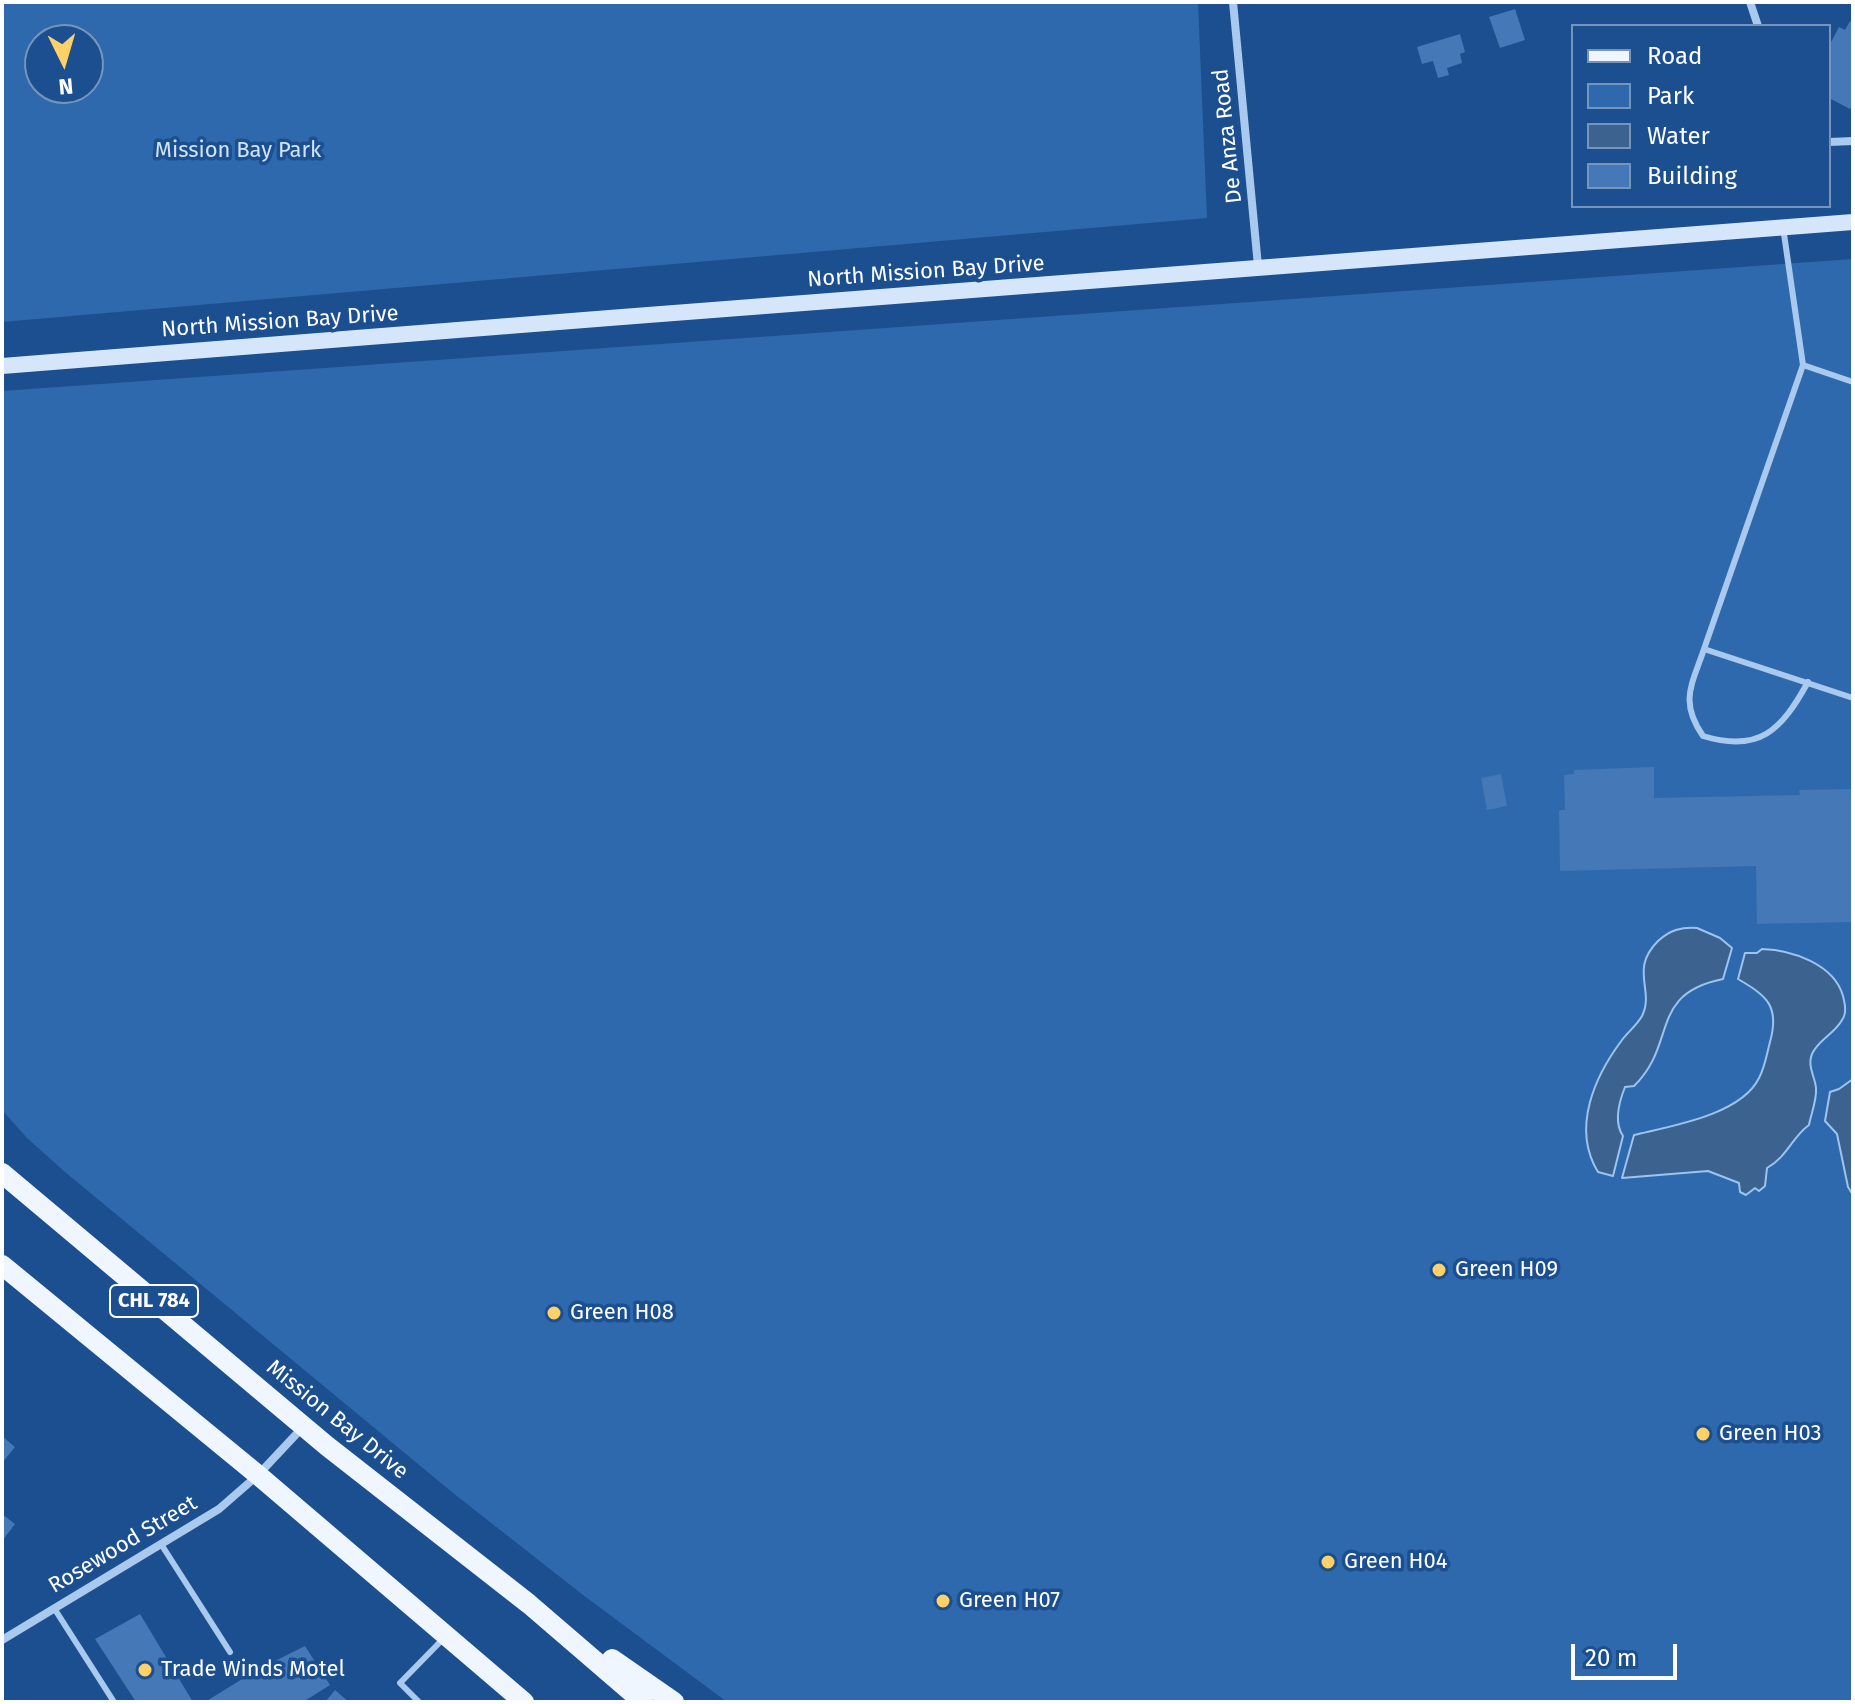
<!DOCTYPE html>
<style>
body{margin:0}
#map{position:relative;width:1855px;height:1704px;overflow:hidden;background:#1b4f8f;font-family:"Fira Sans",sans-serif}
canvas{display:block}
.frame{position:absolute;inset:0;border:4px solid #fff;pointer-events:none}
.legend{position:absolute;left:1571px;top:24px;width:260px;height:184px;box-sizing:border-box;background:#1b4f8f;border:2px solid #7695bc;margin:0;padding:10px 14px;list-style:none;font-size:24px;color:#fff}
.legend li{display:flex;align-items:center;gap:16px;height:40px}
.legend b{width:40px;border:2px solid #7695bc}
.north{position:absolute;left:24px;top:24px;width:80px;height:80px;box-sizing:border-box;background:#1b4f8f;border:2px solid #7695bc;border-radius:50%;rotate:175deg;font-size:22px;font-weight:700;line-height:32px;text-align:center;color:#fff}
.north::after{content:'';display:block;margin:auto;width:28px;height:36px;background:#ffd166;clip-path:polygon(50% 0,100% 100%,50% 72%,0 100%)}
.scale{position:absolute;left:1571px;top:1644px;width:106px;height:36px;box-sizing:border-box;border:4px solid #fff;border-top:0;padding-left:10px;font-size:24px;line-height:28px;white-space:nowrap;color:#fff;-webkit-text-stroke:6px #1b4f8f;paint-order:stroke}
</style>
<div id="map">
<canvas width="1855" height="1704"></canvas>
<div class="frame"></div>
<ul class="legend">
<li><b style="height:10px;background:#f0f6ff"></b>Road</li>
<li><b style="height:22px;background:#2e69ad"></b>Park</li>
<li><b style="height:22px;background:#3c6290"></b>Water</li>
<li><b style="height:22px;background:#4478b7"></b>Building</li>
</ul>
<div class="north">N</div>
<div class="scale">20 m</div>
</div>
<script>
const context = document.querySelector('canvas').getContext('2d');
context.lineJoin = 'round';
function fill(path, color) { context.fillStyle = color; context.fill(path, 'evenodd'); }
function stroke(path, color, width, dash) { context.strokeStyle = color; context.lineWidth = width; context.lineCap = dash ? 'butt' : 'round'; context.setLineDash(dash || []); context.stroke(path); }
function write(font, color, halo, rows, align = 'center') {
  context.font = font + ' "Fira Sans",sans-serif'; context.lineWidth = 7; context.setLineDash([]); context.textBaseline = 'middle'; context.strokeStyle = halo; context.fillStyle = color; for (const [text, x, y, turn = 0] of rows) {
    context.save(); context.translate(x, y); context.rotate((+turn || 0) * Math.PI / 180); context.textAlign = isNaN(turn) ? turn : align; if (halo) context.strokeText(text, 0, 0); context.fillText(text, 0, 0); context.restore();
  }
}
fill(new Path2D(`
 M2,2H1198L1207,218L2,322ZM40,40H88V88H40Z
 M1853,259V1702H727L583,1595L453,1493L65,1172L27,1138L2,1110V391Z`), '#2e69ad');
const water = new Path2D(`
 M1697,928L1720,938L1732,948L1723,979C1648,994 1678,1043 1634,1086L1625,1087C1619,1102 1614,1123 1623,1136L1613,1176L1598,1172C1571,1128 1595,1076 1622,1040C1628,1032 1637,1025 1642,1016C1655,990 1629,970 1658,941C1670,930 1681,927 1697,928Z
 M1762,949C1792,950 1834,964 1843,996C1845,1004 1847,1013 1842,1020C1835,1033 1820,1039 1813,1052C1806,1065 1815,1076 1816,1088C1817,1100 1811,1114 1809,1125C1792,1137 1788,1156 1767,1168L1765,1186L1759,1191L1755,1188L1746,1195L1740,1192L1739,1183L1708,1171L1622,1178L1634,1135C1671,1126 1741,1115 1759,1078C1765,1067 1767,1053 1770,1042C1780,1006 1767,996 1738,979L1745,953H1757Z
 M1853,1079V1195L1848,1187L1837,1134L1825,1121L1830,1092L1839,1089Z`);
fill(water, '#3c6290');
stroke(water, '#9cc4f0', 2);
fill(new Path2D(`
 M1515,9L1525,40L1500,48L1489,17Z
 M1850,21L1853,22V104L1850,109L1829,98V46L1839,27L1845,30Z
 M1460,34L1465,52L1460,54L1462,63L1447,68L1449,75L1438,78L1433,61L1422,64L1417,47Z
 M1654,767V798L1800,795L1799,790L1853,789V922L1757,924L1756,866L1560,871L1559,810H1565L1564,775L1574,774V770Z
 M1501,774L1507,806L1487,810L1481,778Z
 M2,1436L15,1447L2,1463Z
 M2,1514L15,1524L2,1541Z
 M140,1614L193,1702H136L95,1639Z
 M305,1646L330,1685L303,1702H205L255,1671Z
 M335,1690L349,1702H325Z`), '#4478b7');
stroke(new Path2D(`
 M1783,227L1803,365L1704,649L1853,698
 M1803,365L1853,382
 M1704,649C1692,685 1679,701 1703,736C1759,753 1781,731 1808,682
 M161,1544L230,1652
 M54,1608L114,1702
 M419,1702L400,1683L443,1639`), '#a9c9ee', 6);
stroke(new Path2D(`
 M1233,2L1258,266
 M1750,2L1758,26
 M1829,142L1853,141
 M2,1640L219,1509L258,1475L303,1427`), '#a9c9ee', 8);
stroke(new Path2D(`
 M2,366C619,318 1236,267 1853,222`), '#d6e6fa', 16);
stroke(new Path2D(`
 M2,1173L327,1446L529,1604L643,1702
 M2,1265L258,1475L524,1702
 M612,1659L674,1702`), '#f0f6ff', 20);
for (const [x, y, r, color] of [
 [1439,1270,8,"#ffd166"],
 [554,1313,8,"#ffd166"],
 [1703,1434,8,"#ffd166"],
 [1328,1562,8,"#ffd166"],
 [943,1601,8,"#ffd166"],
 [145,1670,8,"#ffd166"]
]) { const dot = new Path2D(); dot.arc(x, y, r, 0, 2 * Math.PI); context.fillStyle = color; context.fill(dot); stroke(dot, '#1b4f8f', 3); }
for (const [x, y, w] of [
 [154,1301,88]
]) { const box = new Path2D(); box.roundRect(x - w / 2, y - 16, w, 32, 6); context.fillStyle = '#1b4f8f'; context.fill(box); stroke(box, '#fff', 2); }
write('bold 20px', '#fff', null, [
 ["CHL 784",154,1301]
]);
write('22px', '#fff', '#1b4f8f', [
 ["De Anza Road",1228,136,-96],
 ["North Mission Bay Drive",926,272,-4],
 ["North Mission Bay Drive",280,322,-4],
 ["Mission Bay Drive",337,1420,39],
 ["Rosewood Street",123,1545,-31]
]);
write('22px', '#cfe3fa', '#1b4f8f', [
 ["Mission Bay Park",238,151]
]);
write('22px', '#fff', '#1b4f8f', [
 ["Green H09",1455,1270],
 ["Green H08",570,1313],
 ["Green H03",1719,1434],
 ["Green H04",1344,1562],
 ["Green H07",959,1601],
 ["Trade Winds Motel",161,1670]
], 'left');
</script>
